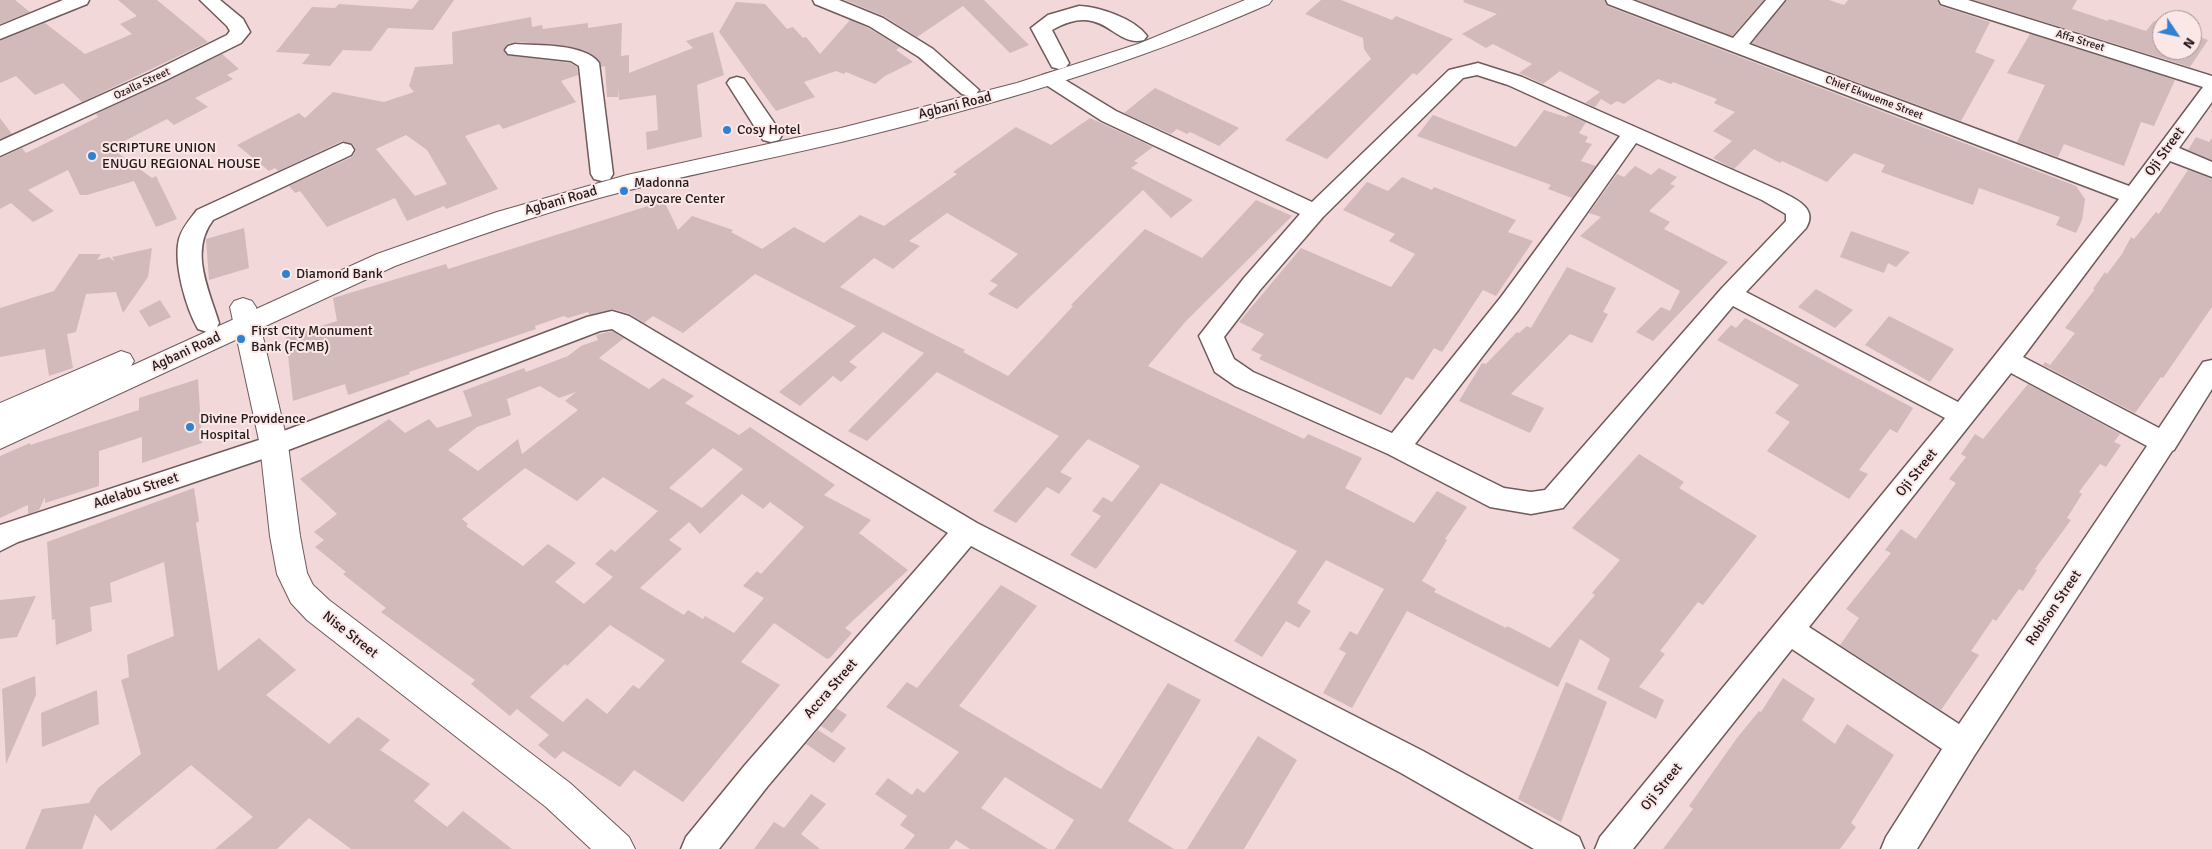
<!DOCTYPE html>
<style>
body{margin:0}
#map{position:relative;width:2212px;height:849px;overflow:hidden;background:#f2d8d8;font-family:Signika,sans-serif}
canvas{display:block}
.north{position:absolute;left:2152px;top:10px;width:50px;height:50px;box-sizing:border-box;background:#fce7e7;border:1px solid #a59595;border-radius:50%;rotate:124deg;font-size:14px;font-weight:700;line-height:20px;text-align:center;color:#221919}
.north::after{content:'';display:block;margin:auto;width:18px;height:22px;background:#3181d1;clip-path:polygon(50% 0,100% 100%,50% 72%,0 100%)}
</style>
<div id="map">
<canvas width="2212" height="849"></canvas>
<div class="north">N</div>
</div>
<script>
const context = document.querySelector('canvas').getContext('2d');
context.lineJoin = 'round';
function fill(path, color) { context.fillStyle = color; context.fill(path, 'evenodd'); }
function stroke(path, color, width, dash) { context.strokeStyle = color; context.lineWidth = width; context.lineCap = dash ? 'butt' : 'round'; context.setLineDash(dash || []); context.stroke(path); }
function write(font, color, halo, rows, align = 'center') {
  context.font = font + ' Signika,sans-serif'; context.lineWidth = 4; context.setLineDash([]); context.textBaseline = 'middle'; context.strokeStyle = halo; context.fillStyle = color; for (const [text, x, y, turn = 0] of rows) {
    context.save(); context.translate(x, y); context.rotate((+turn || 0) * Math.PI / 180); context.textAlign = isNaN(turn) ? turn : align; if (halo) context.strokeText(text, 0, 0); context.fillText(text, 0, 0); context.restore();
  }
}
fill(new Path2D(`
 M0,0H15L30,12L0,24Z
 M118,0H157L208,42L82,102L63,83L35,95L16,76L0,83V41L45,23L85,54L132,34L120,24L137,16Z
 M419,0H454L433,30L388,28L371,51L343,50L330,66L302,64L310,54L276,52L312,7L335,8L339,4L412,9Z
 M845,0H984L1029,45L1010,53L963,6L917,37L884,16Z
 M1321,0H1341L1392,20L1396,16L1453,39L1417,75L1413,73L1327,159L1285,140L1371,59L1364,49L1363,38L1305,14Z
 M1464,0H1604L1607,6L2076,186L2085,199L2082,220L2076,233L2056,225L2060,217L1979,188L1973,205L1881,172L1885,165L1854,153L1827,182L1782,161L1780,163L1754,149L1734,169L1713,158L1732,141L1713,131L1735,112L1714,103L1717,99L1673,82L1671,84L1658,79L1624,104L1617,101L1611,105L1601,99L1595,107L1585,103L1600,92L1560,71L1543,84L1519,73L1532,64L1493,44L1486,48L1462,34L1497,14L1463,2Z
 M1637,0H1764L1732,36Z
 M1787,0H1829L1844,5L1848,0H1937L1940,6L1990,22L1975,52L1995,60L1961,121L1752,43Z
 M1974,0H2077L2072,9L2108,21L2109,19L2146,31L2154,21L2162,24V50H2192V34L2208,40L2190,67Z
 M736,2L765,4L787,29L793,27L803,38L806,37L820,54L850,20L868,28L900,47L896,50L913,62L885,76L875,84L846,72L844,74L836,71L804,82L815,97L776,111L719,32Z
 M531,17L532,27L542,25L543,29L588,23V28L622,23L621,56L629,55V73L693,48L686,41L713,32L724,75L697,85L702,137L647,150L646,132L658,130L656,95L619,100L618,88V97H607L605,66L601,67L600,62L593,55L584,50L561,45L515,42L507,44L504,49L506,55L570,63L577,67L578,75L561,81L576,102L503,129L499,124L465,136L498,189L446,209L444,206L407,221L395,198L327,227L300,191L295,193L289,186L352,157L356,151L353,144L342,141L278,171L275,168L269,171L237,145L299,113L305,118L333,92L384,102L414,92L409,86L415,67L453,64L452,32ZM406,135L427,150L447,184L415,196L376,149Z
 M2030,34L2175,80L2154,126L2141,122L2124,166L2064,144L2058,157L2017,142L2045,85L2007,73Z
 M222,54L239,69L227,75L233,79L195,98L208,107L174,125L167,119L111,148L152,178L156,176L177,219L156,227L134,181L87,195H80L68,170L28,190L54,211L33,222L11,203L0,209V158L22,148L26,153L98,117L96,114Z
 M1155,88L1239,128L1219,146L1190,132L1187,134L1177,129L1171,134L1124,113Z
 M1544,110L1566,117L1569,115L1586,122L1579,133L1588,137L1585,142L1592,144L1581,161L1596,166L1572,198L1548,189L1551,185L1417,136L1433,115L1516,147Z
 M0,118L12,134L0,139Z
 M1090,118L1153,147L1134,161L1138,163L1131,168L1193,200L1171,218L1143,190L1017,309L988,294L998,285L990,281L1018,254L947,213L909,241L920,246L893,269L874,258L840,287L965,350L963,352L1008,376L1073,306L1071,305L1145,229L1202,258L1256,200L1292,216L1186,321L1148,366L1304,439L1308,434L1362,458L1345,488L1414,523L1437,491L1467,507L1445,539L1447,540L1422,581L1436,589L1434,592L1506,628L1507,626L1550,648L1595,595L1592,593L1620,560L1572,528L1639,454L1684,482L1679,488L1757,536L1703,605L1698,602L1660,651L1665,654L1639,687L1664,700L1656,719L1597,689L1610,659L1580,639L1558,687L1407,611L1352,708L1323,693L1346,653L1339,649L1350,631L1357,635L1384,589L1326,560L1297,603L1311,611L1299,628L1286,621L1262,657L1234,641L1297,551L1161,483L1096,569L1070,555L1101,516L1092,511L1103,497L1112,502L1140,466L1088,439L1060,472L1072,478L1059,494L1047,487L1016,523L993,511L1059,436L937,372L867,441L848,431L924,353L883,332L849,362L857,367L841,382L833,376L800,406L779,392L856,326L755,274L683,333L653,316L644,323L630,314L613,309L589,315L588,312L568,318L564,316L535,326L536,329L409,372L410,374L348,395L345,384L293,401L286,337L337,321L333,298L446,264L448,269L664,201L678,230L692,216L733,230L731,232L762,249L794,227L824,243L860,215L884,226L957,174L953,172L1016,127L1051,145Z
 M2196,137L2209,142L2212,138V160L2188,150Z
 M1635,166L1651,175L1659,168L1677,177L1670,184L1675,186L1649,211L1670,222L1664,229L1728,262L1653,341L1636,332L1661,307L1670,311L1680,291L1580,236L1601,217L1589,213L1617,174L1624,177Z
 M2188,170L2212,179V307L2163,378L2161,377L2135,413L2043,365L2045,362L2050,365L2075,333L2065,328L2095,289H2093L2105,272L2107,274L2122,254L2131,237L2134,239L2156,212L2159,214Z
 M1402,177L1432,190L1434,187L1516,220L1508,232L1533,241L1496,296L1483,290L1442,352L1434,348L1413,380L1406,377L1381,415L1259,359L1262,355L1251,350L1264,334L1239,322L1301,248L1391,287L1415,254L1389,241L1395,234L1343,210L1367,182L1388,191Z
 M244,228L249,268L209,280L206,239Z
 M1851,231L1910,252L1896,267L1888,263L1884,273L1840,257Z
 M152,248L148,277L123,313L116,292L86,294L76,332L67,334L73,368L49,376L45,349L0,357V308L54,291L79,254H101L97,260L109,257L115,262L112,257Z
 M1567,267L1616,288L1603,312L1608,314L1592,343L1570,334L1511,394L1544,408L1530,433L1459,401L1482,363L1486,364L1517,332L1519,333L1527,326L1531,328Z
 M1816,289L1853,310L1835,328L1798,307Z
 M160,300L171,317L149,327L139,311Z
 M1889,316L1954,349L1930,382L1865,345Z
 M1745,318L1913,408L1897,433L1890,429L1859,470L1868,474L1849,499L1767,451L1790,422L1775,413L1799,385L1717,340L1731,325L1736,328Z
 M612,331L624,338L599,358L649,389L663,378L694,396L685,403L739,435L750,427L835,485L824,495L871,520L859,533L908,570L845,628L852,633L830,658L827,659L774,623L741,662L780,685L683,802L634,770L620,787L563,751L555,759L538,745L549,735L517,709L510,716L471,684L475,680L381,612L386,608L343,574L346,572L315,547L324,540L314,532L337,514L300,479L389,419L405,433L429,419L437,428L472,416L463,391L524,368L526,372L568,356L581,346L598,340L596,335ZM540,386L559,398L576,392L565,401L578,410L522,454L518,439L478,471L448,450L477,427L511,415L507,399ZM713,448L743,469L702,508L669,488ZM525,468L577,501L603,477L658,511L615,552L611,549L595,564L613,577L584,604L555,582L576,563L548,544L523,566L466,526L468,524L462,519ZM742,494L763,509L770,502L804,527L761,574L757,571L743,586L764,598L734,633L705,616L703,619L688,610L684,615L640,588L682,549L669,540L689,522L700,534ZM610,625L665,660L639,689L633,685L607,714L587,698L563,722L530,697L565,664L567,666Z
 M198,379L202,443L142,463V437L99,451V486L45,503V497L39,510L28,514V505L0,518V456L30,443V445L139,410V398Z
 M2028,384L2120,434L2114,442L2121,445L2106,467L2100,464L2079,492L2082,494L2067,518L2071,520L2035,569L2037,570L2023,591L2019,589L1996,621L1993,619L1971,651L1979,655L1941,710L1840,645L1859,618L1846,609L1891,553L1885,550L1901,529L1916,539L1956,483L1949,479L1966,457L1961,454L1975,434L1983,439Z
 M194,488L199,521L196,523L218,671L259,638L296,670L266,695L329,744L358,717L390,740L380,750L430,784L414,801L447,827L463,811L512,849H351L309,818L277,849H215L253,817L191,765L111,831L95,814L82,849H25L42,809L89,803L98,788L141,754L121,680L129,677L127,655L174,636L164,562L110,583L112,602L90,607L92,631L56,645L55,619L52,620L47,542Z
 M1001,585L1037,606L959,706L1069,771L1101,789L1168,683L1201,700L1128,821L1174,849H1055L1074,820L1005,777L981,808L1048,849H970L956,840L949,849H904L915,835L900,825L907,816L875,794L888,778L912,795L917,788L924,793L959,752L886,707L907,682L917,688Z
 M36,596L17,637L0,639V600Z
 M35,676L36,695L6,764L2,689Z
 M1783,678L1815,699L1802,720L1835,744L1847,724L1894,755L1851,823L1856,827L1840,849H1663L1693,809L1689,806L1737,738L1759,711L1761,712Z
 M1566,682L1607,702L1561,822L1518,799Z
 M97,690L99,724L42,747L41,713Z
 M836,708L847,715L832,733L821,726Z
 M818,730L846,748L834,763L806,744Z
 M1258,736L1297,760L1244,849H1187Z
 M811,794L826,804L801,834L820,849H754L774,822L784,828Z`), '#d2baba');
const minor = new Path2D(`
 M63,0H89L87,4L0,39V26Z
 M200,0H220L243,19L250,32L241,43L164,81L0,156V141L150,73L227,35L230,31L227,26Z
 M813,0H839L883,18L933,49L979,90L976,94L969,96L962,94L919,57L869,26L815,4Z
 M1606,0H1632L1733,38L1766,0H1785L1749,44L2129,186L2203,87L1941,4L1939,0H1968L2212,76V102L2179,148L2212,162V177L2170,161L2023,357L2159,428L2203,362L2212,360V389L2174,450L2172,451L1974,756L1917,849H1881L1886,837L1942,749L1792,649L1633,849H1595L1600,837L1945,418L1733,306L1563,508L1531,514L1490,507L1388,454L1235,386L1215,372L1199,336L1244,278L1300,214L1102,121L1043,83L1040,79L1043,75L1050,73L1057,75L1116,111L1312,202L1449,70L1478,63L1522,77L1778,190C1793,198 1819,207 1806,228L1746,292L1958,402L2119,199L1608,4ZM1477,75L1508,85L1620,136L1501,297L1392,433L1253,372L1234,359L1224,337L1260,290L1323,217L1463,78ZM1636,143L1762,200L1786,214V221L1722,288L1545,490L1531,492L1504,488L1415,444L1519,309ZM2011,373L2147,446L1959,724L1809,627Z
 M1079,6C1099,7 1134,18 1147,36L1144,40C1112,48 1105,0 1052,30L1069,63L1066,67L1059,69L1052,67L1031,28L1048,15Z
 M515,44C538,46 585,43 599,63L613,174L610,179L602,181L594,179L591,174L579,66L571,61L508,54L505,50L508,46Z
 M737,77L744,79L779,130L782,135L779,140L771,142L763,140L727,83L730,79Z
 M343,143L351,145L354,150L351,155L213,220C189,251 209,290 219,323L216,329L207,332L198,329C186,308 173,263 179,239C182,228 190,219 197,210Z
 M612,311L629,316L977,523L1423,751L1579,837L1584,849H1534L1401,773L971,546L767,787L719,849H681L686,837L745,765L948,533L612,329L600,331L283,452L18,542L0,551V525L265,438L587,317Z`);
const secondary = new Path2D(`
 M243,298L252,301L256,307L288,445L300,536L307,573L313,585L329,600L570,783L629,837L635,849H591L546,807L307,620L291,603L277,574L270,536L260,445L230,307L234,301Z`);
const primary = new Path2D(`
 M1245,0H1272L1269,4C1129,66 989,106 841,142C761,161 679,176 599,198C530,217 462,241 395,266L0,449V426L2,425L0,426V403L121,351L130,354L134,361L131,366L377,254L497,212L627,175L841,128L1017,83L1138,44Z`);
stroke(minor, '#705a5a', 3);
stroke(secondary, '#705a5a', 2);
stroke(primary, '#705a5a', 2);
fill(minor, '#fff');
fill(secondary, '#fff');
fill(primary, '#fff');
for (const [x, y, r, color] of [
 [727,130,5,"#3181d1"],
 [92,156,5,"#3181d1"],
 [624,191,5,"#3181d1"],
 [286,274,5,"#3181d1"],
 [241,339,5,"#3181d1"],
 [190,427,5,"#3181d1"]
]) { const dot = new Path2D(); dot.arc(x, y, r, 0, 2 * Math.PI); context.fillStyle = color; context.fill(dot); stroke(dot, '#fce7e7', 2); }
write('11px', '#221919', '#fce7e7', [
 ["Affa Street",2080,41,17],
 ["Ozalla Street",142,84,-25],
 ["Chief Ekwueme Street",1874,98,21]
]);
write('14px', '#221919', '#fce7e7', [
 ["Agbani Road",955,106,-14],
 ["Oji Street",2165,152,-54],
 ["Agbani Road",561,201,-16],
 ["Agbani Road",186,352,-25],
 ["Oji Street",1917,473,-51],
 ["Adelabu Street",136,491,-18],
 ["Robison Street",2054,608,-56],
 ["Nise Street",350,635,38],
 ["Accra Street",831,689,-49],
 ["Oji Street",1662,787,-51]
]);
write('14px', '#221919', '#fce7e7', [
 ["Cosy Hotel",737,130],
 ["SCRIPTURE UNION",102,148],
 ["ENUGU REGIONAL HOUSE",102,164],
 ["Madonna",634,183],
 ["Daycare Center",634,199],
 ["Diamond Bank",296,274],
 ["First City Monument",251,331],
 ["Bank (FCMB)",251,347],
 ["Divine Providence",200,419],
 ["Hospital",200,435]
], 'left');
</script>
